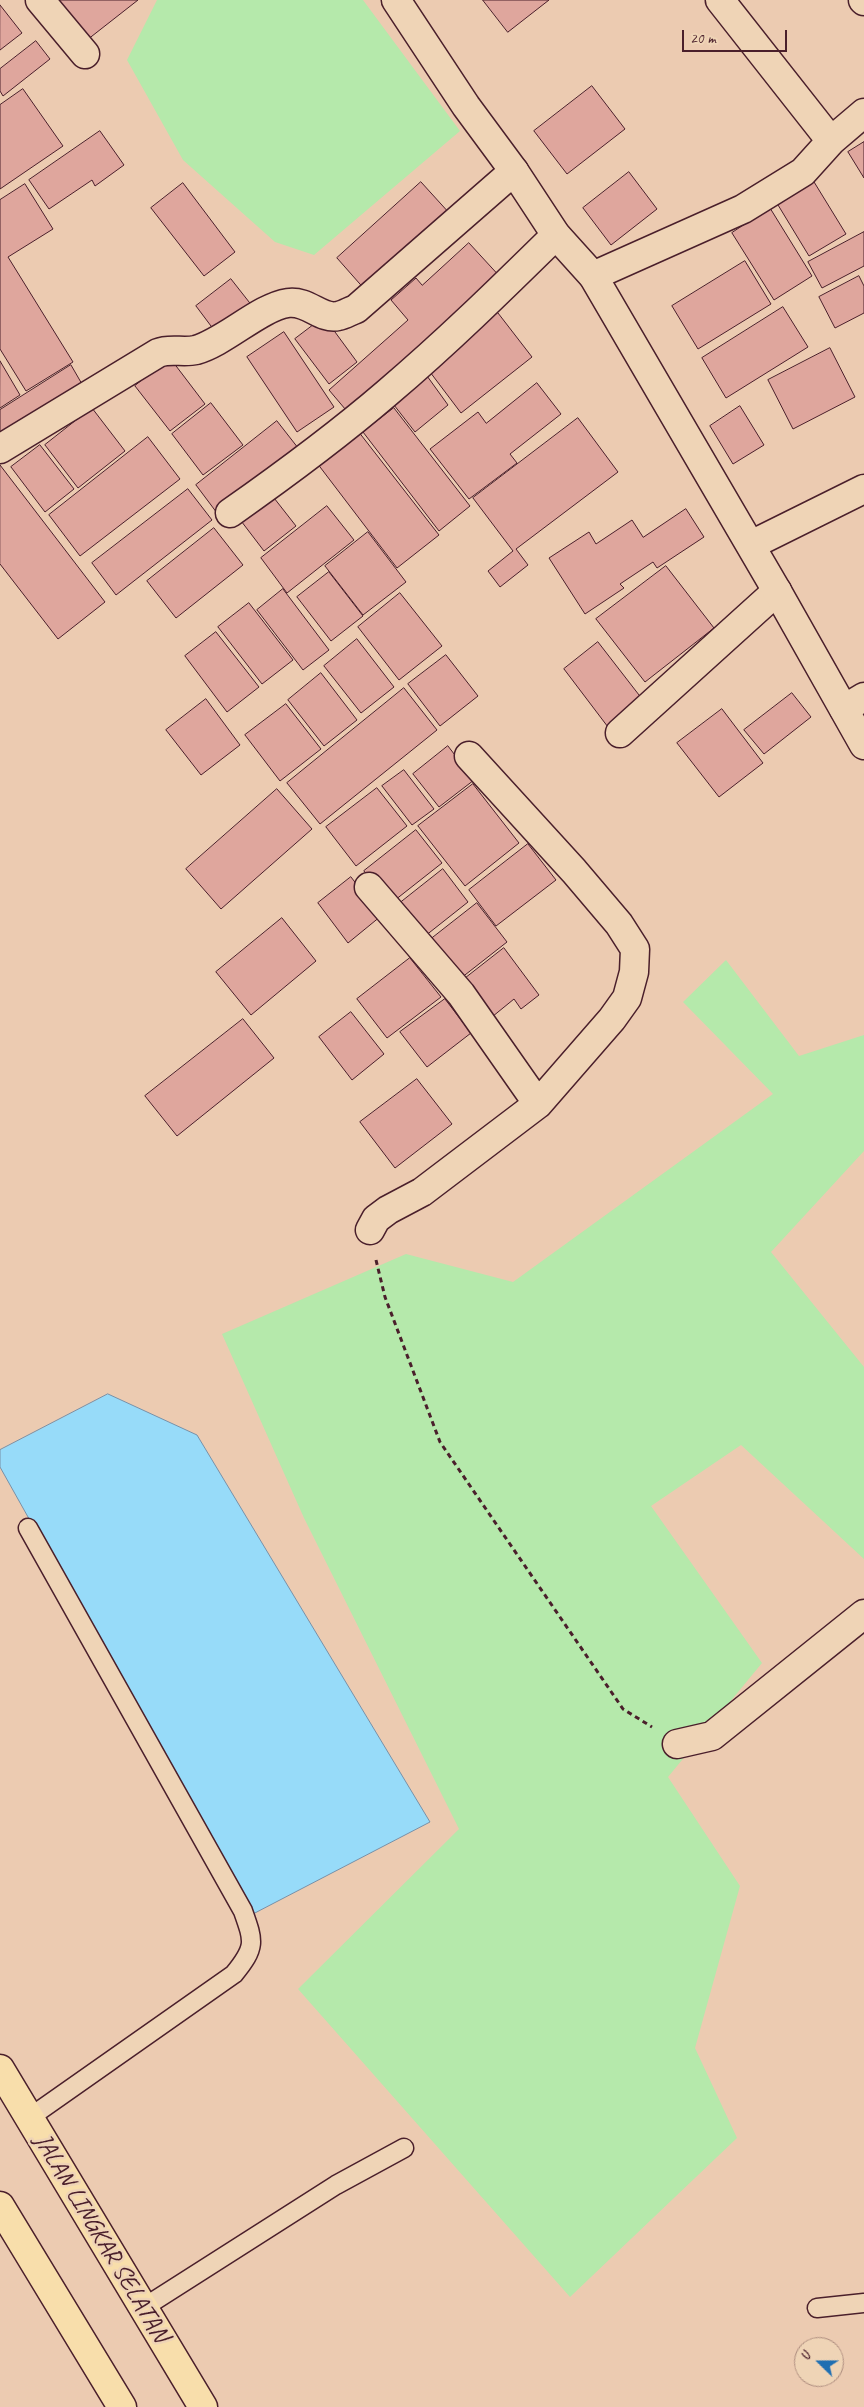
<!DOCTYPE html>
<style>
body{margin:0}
#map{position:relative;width:864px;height:2407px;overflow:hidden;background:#eccbb1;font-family:Caveat,sans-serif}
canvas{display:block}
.north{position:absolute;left:794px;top:2337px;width:50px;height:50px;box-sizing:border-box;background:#efd4b6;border:1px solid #ad8c7e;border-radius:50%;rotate:292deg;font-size:14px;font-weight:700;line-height:20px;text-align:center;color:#4a1f2b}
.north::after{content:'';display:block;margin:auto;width:18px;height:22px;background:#1f6fb2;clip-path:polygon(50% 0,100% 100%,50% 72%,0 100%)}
.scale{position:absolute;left:682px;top:30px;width:105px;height:22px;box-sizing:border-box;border:2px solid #4a1f2b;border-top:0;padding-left:6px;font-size:15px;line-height:18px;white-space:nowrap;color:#4a1f2b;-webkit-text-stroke:4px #efd4b6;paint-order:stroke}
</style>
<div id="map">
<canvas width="864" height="2407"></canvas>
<div class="north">U</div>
<div class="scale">20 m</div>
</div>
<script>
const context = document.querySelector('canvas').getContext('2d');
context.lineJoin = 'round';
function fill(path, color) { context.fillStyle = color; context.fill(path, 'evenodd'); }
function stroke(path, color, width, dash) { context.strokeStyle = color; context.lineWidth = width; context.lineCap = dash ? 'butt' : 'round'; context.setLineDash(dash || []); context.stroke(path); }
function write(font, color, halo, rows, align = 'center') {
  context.font = font + ' Caveat,sans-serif'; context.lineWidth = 5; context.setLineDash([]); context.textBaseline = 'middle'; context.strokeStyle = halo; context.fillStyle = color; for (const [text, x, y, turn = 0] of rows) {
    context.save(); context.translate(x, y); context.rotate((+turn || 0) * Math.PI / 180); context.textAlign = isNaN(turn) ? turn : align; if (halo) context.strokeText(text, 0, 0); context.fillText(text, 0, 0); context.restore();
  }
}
fill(new Path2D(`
 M157,0H363L460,131L314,255L275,242L183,160L127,60Z
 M726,960L799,1056L864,1035V1151L771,1252L864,1367V1559L741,1445L651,1506L762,1663L668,1777L740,1886L695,2048L737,2138L570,2297L298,1989L459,1829L304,1518L222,1334L406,1254L513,1282L773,1094L683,1002Z`), '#b5e9ab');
const water = new Path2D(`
 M108,1394L197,1435L430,1822L251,1915L0,1467V1450Z`);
fill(water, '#97dbf9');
stroke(water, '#7890a7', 1);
const building = new Path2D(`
 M59,0H138L87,40L57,2Z
 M483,0H549L508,32Z
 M0,5L22,33L0,50Z
 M36,41L50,59L3,96L0,91V69Z
 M592,86L625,129L567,174L534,131Z
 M23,89L63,146L0,189V105Z
 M100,131L124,165L95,186L92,180L49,209L29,180Z
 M864,142V178L848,152Z
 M629,172L657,209L611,245L583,208Z
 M811,177L846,234L809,256L775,200Z
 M421,182L451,215L367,292L337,258Z
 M183,183L235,252L204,276L151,208Z
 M25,184L53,229L8,257L73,362L26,391L0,349V200Z
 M770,208L812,276L774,300L732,233Z
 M864,232V266L822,288L808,262Z
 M469,243L503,280L351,416L329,390L408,320L391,300L416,278L422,285Z
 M745,261L771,304L698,349L672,306Z
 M859,276L864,286V313L835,328L819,297Z
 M231,279L253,307L217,334L196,306Z
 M783,307L808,347L726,398L702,358Z
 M498,313L532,357L461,413L427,368Z
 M324,317L357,362L329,384L295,339Z
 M284,332L334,407L297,432L247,357Z
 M830,348L855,397L793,429L768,380Z
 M170,358L205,404L170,431L135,386Z
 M0,361L20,395L0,408Z
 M71,365L86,391L0,442V410Z
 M422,369L448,405L415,432L387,396Z
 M537,383L561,414L510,454L517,463L469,499L430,449L478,412L486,423Z
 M211,403L243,445L203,475L172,434Z
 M740,406L764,445L733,464L710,426Z
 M92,408L125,451L78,488L45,445Z
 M394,408L470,506L439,531L363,432Z
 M578,418L618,472L516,549L528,565L500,587L488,571L513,551L473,498Z
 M277,421L302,453L220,517L196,485Z
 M358,431L439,535L397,568L317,463Z
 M148,437L180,479L80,556L49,515Z
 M40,445L74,489L45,512L11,467Z
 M0,465L105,602L58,639L0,564Z
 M188,489L212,520L116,595L92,563Z
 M267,489L296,526L264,551L235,513Z
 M327,506L354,540L287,593L261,558Z
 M686,509L704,537L657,568L653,562L620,584L624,588L585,614L549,558L589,532L596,544L632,520L643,537Z
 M214,528L243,565L176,618L147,581Z
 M368,532L406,582L363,615L325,566Z
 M666,566L714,628L645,682L596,619Z
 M329,572L363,616L331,641L297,597Z
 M283,589L329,650L303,670L257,610Z
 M400,593L442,646L399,680L358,627Z
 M249,603L293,660L262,684L218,627Z
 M216,632L259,687L227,712L185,656Z
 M357,639L394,687L361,713L324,666Z
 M598,642L646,704L611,731L564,669Z
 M446,655L478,696L440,726L408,684Z
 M321,673L357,720L324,746L288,700Z
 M404,688L437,730L320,824L287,783Z
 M792,693L811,717L764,754L744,730Z
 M206,699L240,745L201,775L166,730Z
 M286,704L321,749L280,781L245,735Z
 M722,709L763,763L719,797L677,743Z
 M448,746L474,780L439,807L413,774Z
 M404,770L434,809L412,825L382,786Z
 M473,784L519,843L465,886L418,826Z
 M377,788L407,826L356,866L326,827Z
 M277,789L312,829L221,909L186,869Z
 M416,830L442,863L390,904L364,871Z
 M528,844L556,880L496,926L469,890Z
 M443,869L468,902L420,940L395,907Z
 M351,877L381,916L348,943L318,903Z
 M477,903L507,942L456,982L426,943Z
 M282,918L316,961L251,1015L216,972Z
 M504,948L539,995L521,1009L514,999L487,1021L458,984Z
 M410,958L441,997L387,1038L357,999Z
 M445,999L471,1033L427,1067L400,1032Z
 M351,1012L384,1054L352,1080L319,1037Z
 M243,1019L274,1058L177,1136L145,1096Z
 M417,1079L452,1124L395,1168L360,1122Z`);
fill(building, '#dfa69d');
stroke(building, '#4a1f2b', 1);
const lane = new Path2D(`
 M28,1528L243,1911C254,1942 256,1947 234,1974L29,2118
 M143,2308L336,2185L404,2148
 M817,2308L864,2303`);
const street = new Path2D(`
 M40,0L85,54
 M720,0L831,141
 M863,0L864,1
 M593,276L743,209L803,172L831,141L864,113
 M0,449L158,353C170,348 183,353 196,350C225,342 260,307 288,303C308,300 321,320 338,316C344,315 350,311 356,309L514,171
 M230,513C284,475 337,436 387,393C446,343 501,289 556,235
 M751,545L864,489
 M844,709L864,697
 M620,733L777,591
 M369,887L461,994L538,1104
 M370,1230L376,1219L388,1210L422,1192L538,1104L612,1019L627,998L634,972L635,949L619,924L574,871L469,756
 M677,1744L712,1736L864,1614`);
const secondary = new Path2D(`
 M396,0L466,106L514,171L556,235L593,276L777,591L864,745`);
const highway = new Path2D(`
 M0,2069L203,2407
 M0,2206L122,2407`);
stroke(lane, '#4a1f2b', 21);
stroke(street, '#4a1f2b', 31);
stroke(secondary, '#4a1f2b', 31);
stroke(highway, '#4a1f2b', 31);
stroke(new Path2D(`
 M376,1260L385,1297L440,1442L623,1709L652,1727`), '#4a1f2b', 3, [5, 4]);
stroke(lane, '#efd4b6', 18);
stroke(street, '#efd4b6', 28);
stroke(secondary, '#efd4b6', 28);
stroke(highway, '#f8deab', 28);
write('25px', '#4a1f2b', '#efd4b6', [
 ["JALAN LINGKAR SELATAN",101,2238,59]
]);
</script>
